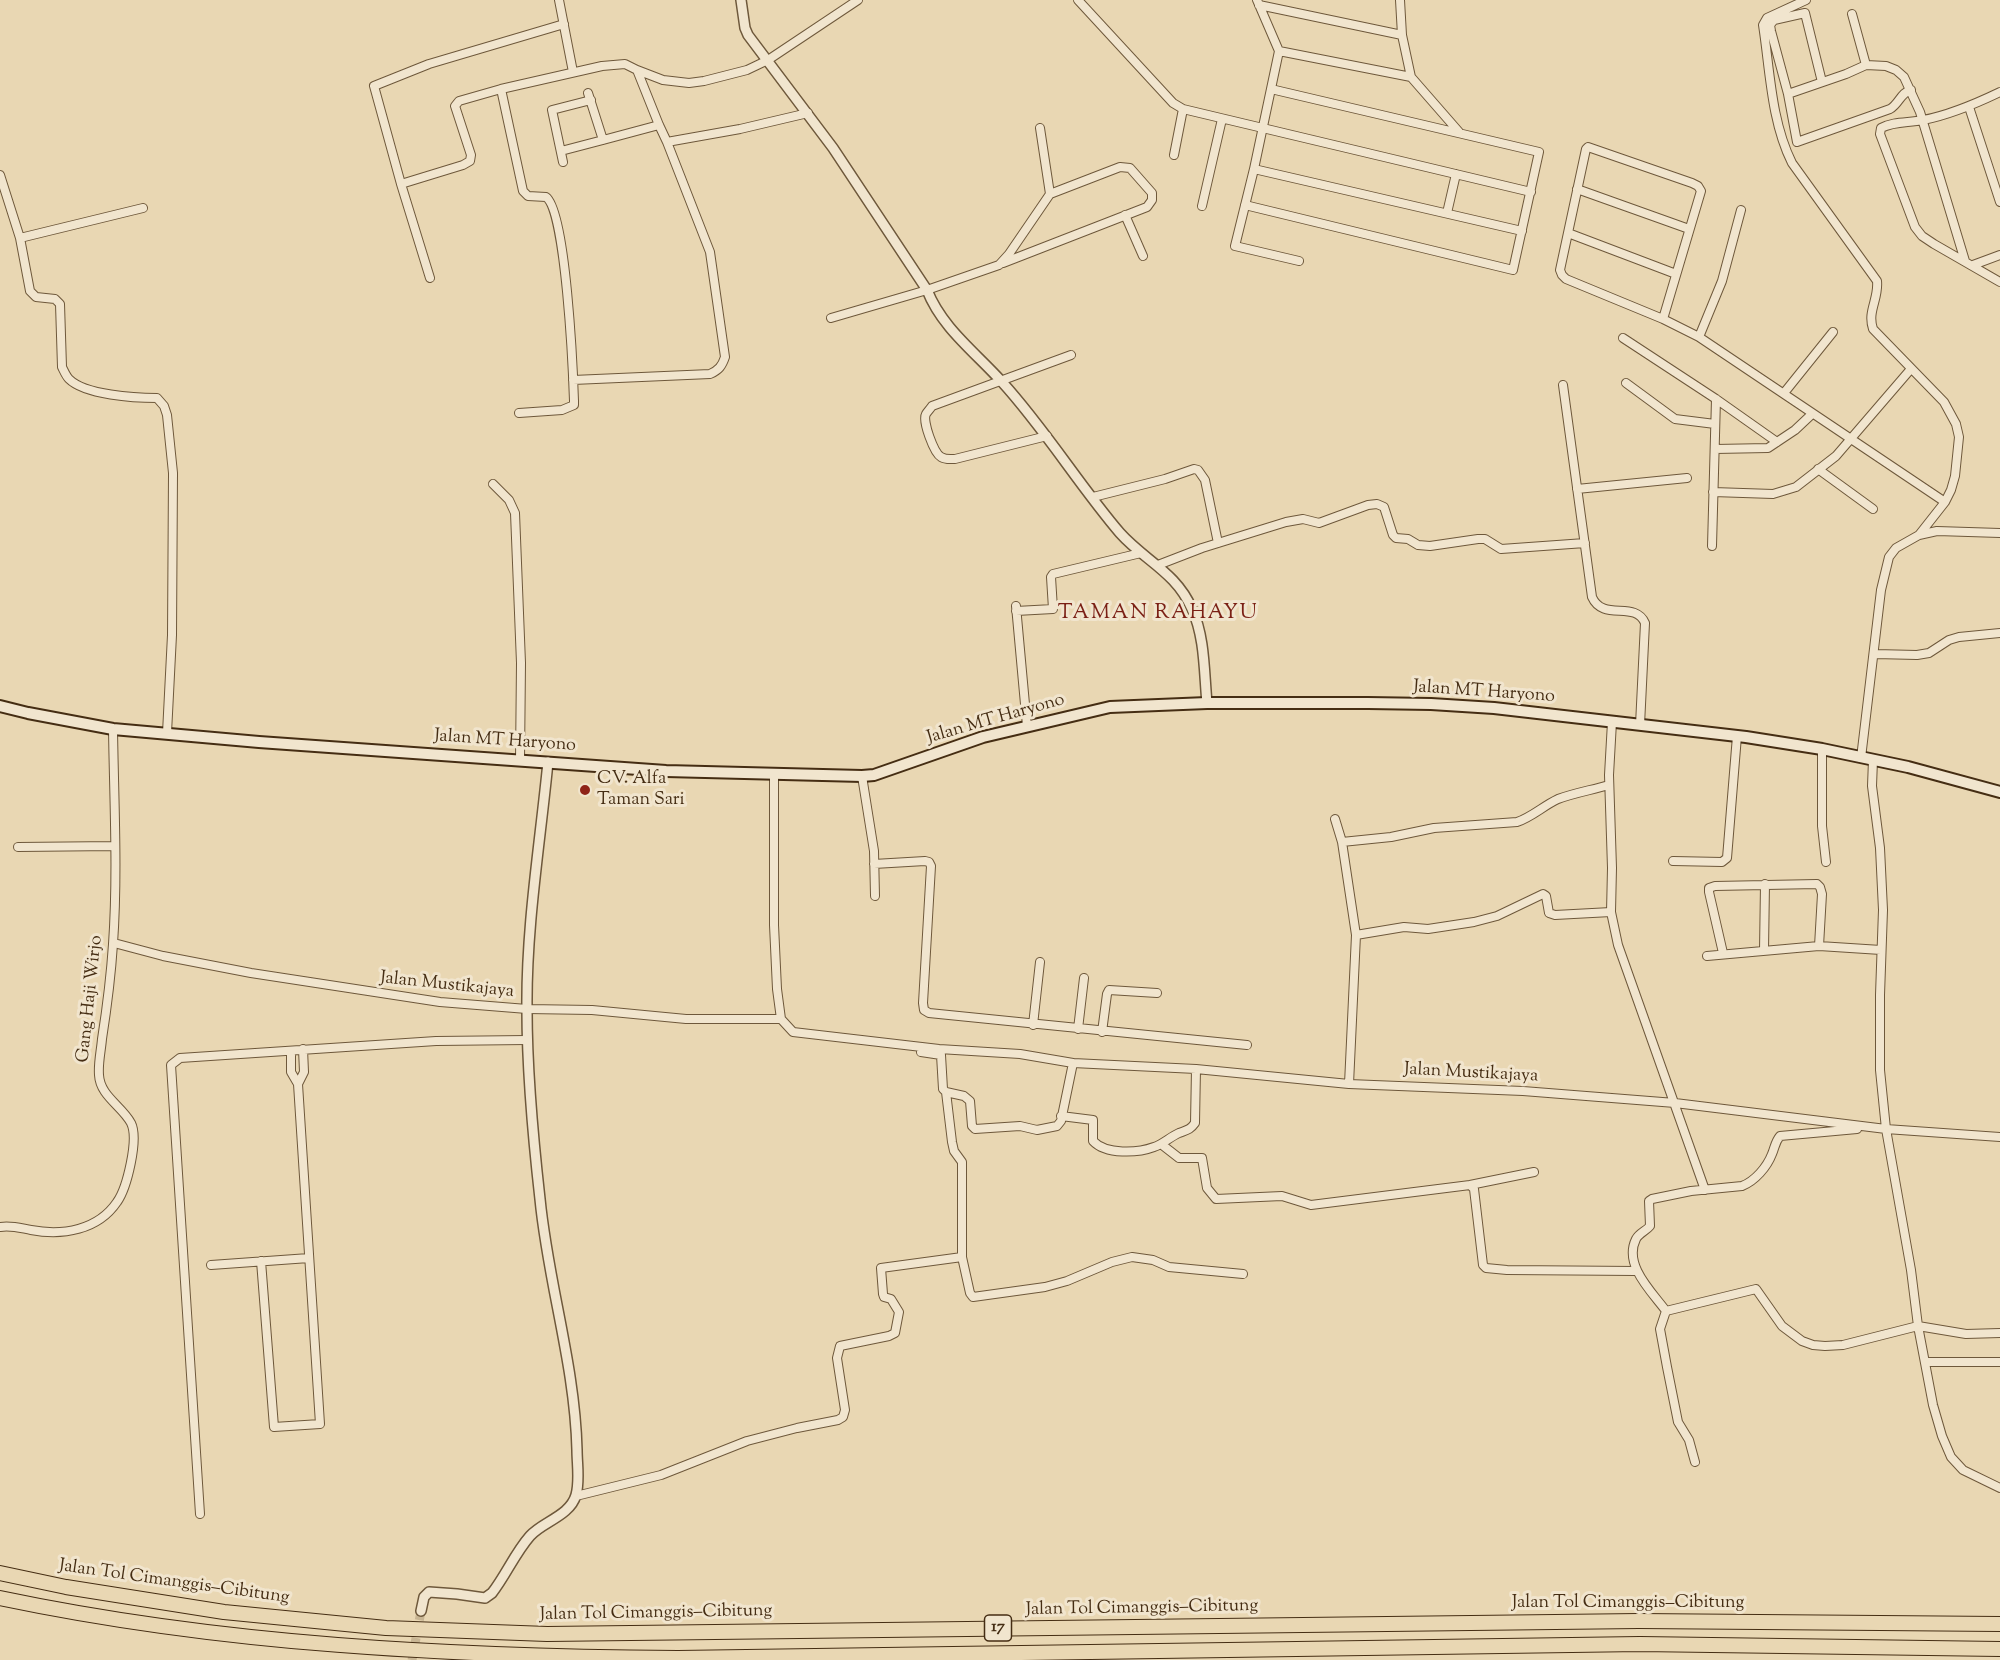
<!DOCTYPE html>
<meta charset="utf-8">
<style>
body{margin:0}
canvas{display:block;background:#e9d7b3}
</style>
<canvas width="2000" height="1660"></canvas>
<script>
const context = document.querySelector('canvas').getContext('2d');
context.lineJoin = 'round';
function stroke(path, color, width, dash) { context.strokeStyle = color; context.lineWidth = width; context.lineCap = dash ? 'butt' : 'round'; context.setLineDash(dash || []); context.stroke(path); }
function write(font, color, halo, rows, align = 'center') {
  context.font = font + ' "Sorts Mill Goudy",serif'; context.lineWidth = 6; context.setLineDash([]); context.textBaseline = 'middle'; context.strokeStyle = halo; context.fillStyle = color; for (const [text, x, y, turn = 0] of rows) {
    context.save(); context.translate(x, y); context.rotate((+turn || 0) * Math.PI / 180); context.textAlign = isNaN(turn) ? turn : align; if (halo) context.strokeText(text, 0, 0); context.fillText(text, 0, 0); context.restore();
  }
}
stroke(new Path2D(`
 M412,1660L421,1611`), '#c8b593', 9, [9, 4.5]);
const minor = new Path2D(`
 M559,0L573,72
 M1078,0L1173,103L1183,109L1531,192
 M1257,0L1279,51
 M1400,0L1402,35L1411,77L1459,132
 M1806,0L1767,18L1763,25C1770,70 1771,121 1792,163L1877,281C1879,299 1867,311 1873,329L1944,402L1956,424L1959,437L1955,476L1951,490L1945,502L1919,535L1896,548L1889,557L1881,590L1861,758
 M1259,5L1402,35
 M1852,14L1866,65
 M637,70L663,80L689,83L704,81L747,70L768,60L858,0
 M1822,82L1805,13L1774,20L1770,25L1771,31L1788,94L1797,142L1890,109C1899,104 1901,92 1911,90
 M501,89L523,191L528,196L546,197C566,211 573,370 574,401V405L562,410L519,413
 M2000,92C1975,104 1950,115 1923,120C1908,123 1894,121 1881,128L1880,134L1915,227L1922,236L1934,244L2000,282
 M588,93L603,140L659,125
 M1788,94L1846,74L1866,65L1886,66L1896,70L1904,77L1920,112L1965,261
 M1969,107L2000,202
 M561,151L603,140
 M1174,155L1183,109
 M563,162L552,110L591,100
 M1254,169L1522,231
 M0,175L20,238L30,291L36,297L55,299L60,304L62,367C64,371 66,376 69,379C85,395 135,398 157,398L164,406L167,415L173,473L172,635L167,733
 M401,184L463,165L470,161L471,155L455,106L459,101L501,89L602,66L625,64L637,70L659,125L667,142L740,129L808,113
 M1577,189L1689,229
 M1245,205L1513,270L1539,152L1271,89
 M1202,206L1222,119
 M1741,210L1722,281L1699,337L1945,502
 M1447,213L1456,174
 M1125,215L1143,256
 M1568,233L1676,274
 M20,238L143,208
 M1299,261L1235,246L1254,169L1279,51L1411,77
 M1003,263L1147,207L1152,200V193L1130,168L1120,167L1050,194
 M1973,265L2000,255
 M430,278L401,184L374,86L429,64L564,24
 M831,318L927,290L999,265L1009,254L1050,194L1040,128
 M1663,319L1701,191L1698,186L1692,183L1588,147L1586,149L1560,270L1562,275L1566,279L1663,319L1699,337
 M1623,338L1716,399L1777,442
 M573,380L710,374C719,370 722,366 725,357L710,252L667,142
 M1626,383L1675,419L1715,424
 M1563,385L1592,597C1603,622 1635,600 1645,623L1640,725
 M1784,393L1833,332
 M1047,436L955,459C950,459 946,460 941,457C934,453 922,421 926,414C927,412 931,408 932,406L1071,355
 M1715,449L1768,448L1795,430L1812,414
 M1818,469L1873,509
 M493,484L509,500L515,513L521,663L520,760
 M1577,489L1687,478
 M1713,492L1773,494L1796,487L1836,456L1910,370
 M1093,497L1165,479L1194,469L1198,470L1205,480L1218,543
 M1919,535L1937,531L2000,533
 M1712,546L1716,399
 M1158,565L1202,548L1286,522L1303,519L1319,523L1368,505L1377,504L1384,507L1393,535L1396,538L1408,539L1418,545L1430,546L1478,539H1485L1501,549L1585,543
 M1016,606L1027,726
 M1016,611L1053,609L1051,577L1053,574L1141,553
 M1875,654L1917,655L1929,653L1949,640L1959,637L2000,633
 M1612,722L1609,775L1612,868L1611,912L1618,945L1705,1190
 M1822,749V826L1826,862
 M1873,760L1872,786L1880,848L1883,910L1880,995V1070L1886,1129L1911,1270L1918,1326L1933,1405L1942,1436L1951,1457L1963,1470L2000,1488
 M774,774V925L777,989L781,1019L793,1032L939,1049L1020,1054L1073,1063L1196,1069L1349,1084L1523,1091L1675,1103L1886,1129L2000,1137
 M862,776L874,851L875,896
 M1335,819L1342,842L1356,935L1349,1084
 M1342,842L1391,837L1434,828L1517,822C1532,817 1543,806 1558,799C1574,793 1592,790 1609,785
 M18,847L115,846
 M1673,861L1722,862L1727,858L1737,736
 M874,864L925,861L929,862L931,866L923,1003L924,1010L929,1013L1247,1045
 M1356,935L1404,927L1428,929L1474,922L1497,916L1543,894L1546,896L1549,913L1555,915L1611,912
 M114,943L163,956L251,973L440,1002L527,1009L592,1010L686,1019H781
 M1764,950L1765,884
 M1723,953L1709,892V888L1715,886L1817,884L1820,887L1822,894L1819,946
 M1707,956L1819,946L1881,950
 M1033,1025L1040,962
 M1078,1029L1084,978
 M1102,1032L1107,994L1109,990L1157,993
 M921,1052L941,1055L943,1089L946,1092L952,1142L954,1151L962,1162V1257L970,1293L973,1297L1045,1287L1067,1281L1112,1262L1132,1257L1153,1260L1169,1267L1243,1274
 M298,1084L304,1072L303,1049
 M946,1092L964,1096L970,1101L972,1126L975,1129L1020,1126L1037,1130L1057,1126L1061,1121L1073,1063
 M1061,1116L1093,1120V1141C1106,1155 1138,1153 1154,1147C1163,1144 1170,1137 1179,1133C1187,1130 1190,1130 1195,1123L1196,1069
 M1161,1144L1179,1158H1202L1207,1188L1216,1199L1282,1196L1311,1205L1470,1185L1474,1189L1483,1265L1486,1268L1507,1270L1636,1271
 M1470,1185L1534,1172
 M0,1227C11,1225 20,1228 31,1230C63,1236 98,1230 117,1202C127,1188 139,1139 131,1123C122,1106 100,1096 99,1075C98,1063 101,1051 102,1039C107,1007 111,975 113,944C118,873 114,800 113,729
 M261,1261L274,1427L320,1424L298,1084L291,1072V1051
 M211,1265L309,1258
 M1666,1311C1652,1292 1623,1265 1636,1239C1639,1233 1646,1231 1650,1226L1649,1201L1652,1199L1691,1191L1742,1186C1755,1181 1767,1167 1772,1154C1775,1147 1775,1142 1780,1136L1857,1129
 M1666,1311L1756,1289L1782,1326L1802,1341L1813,1345L1825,1346L1843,1345L1918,1326L1966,1334L2000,1333
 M1666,1311L1660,1329L1667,1367L1678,1422L1689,1440L1695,1462
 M1925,1362H2000
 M576,1496L661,1475L747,1441L797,1428L838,1420L843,1417L845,1410L837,1358L840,1346L889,1336L895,1333L899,1312L891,1299L884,1297L883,1294L881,1268L962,1257
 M200,1514L171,1065L180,1058L436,1041L527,1040`);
const tertiary = new Path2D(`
 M741,0L745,28L748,35L833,148L927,290C942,328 975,352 1002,382C1045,429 1079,485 1120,533C1145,561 1176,572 1192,609C1205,637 1204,672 1207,703
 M421,1611L424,1597L429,1592L457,1594L485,1598L492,1593C506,1575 515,1553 530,1536C542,1522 570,1516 576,1495C580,1481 577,1464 577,1450C575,1365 548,1283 540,1199C533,1137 527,1073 527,1010C526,927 540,844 548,762`);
const secondary = new Path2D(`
 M0,706L28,713L113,729L259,742L666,771L862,776L874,775L983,737L1110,707L1207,703H1368L1431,704L1494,708L1746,737L1822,749L1908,767L2000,792`);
const motorway = new Path2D(`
 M0,1573L66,1587L224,1612L386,1628L547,1634L1639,1621L2000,1624
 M0,1598C224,1645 450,1656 678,1658L1640,1644L2000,1649`);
stroke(minor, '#6e583b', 10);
stroke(tertiary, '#6e583b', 12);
stroke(secondary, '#452d13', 14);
stroke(motorway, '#452d13', 16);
stroke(minor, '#f1e5ce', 8);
stroke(tertiary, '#f1e5ce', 9);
stroke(secondary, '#f1e5ce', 10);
stroke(motorway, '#e9d7b3', 14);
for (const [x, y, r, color] of [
 [585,790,6,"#8f2418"]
]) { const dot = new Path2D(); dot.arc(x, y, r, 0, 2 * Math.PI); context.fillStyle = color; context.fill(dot); stroke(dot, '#f1e5ce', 2); }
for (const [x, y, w] of [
 [998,1628,27]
]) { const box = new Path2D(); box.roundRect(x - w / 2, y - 13, w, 26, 4.5); context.fillStyle = '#f1e5ce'; context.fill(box); stroke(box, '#452d13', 1.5); }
write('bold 16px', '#452d13', null, [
 ["17",998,1628]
]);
write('18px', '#452d13', '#f1e5ce', [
 ["Jalan MT Haryono",1484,693,4],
 ["Jalan MT Haryono",996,720,-16],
 ["Jalan MT Haryono",505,742,4],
 ["Jalan Mustikajaya",447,986,6],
 ["Gang Haji Wirjo",91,999,-84],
 ["Jalan Mustikajaya",1471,1074,3],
 ["Jalan Tol Cimanggis–Cibitung",174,1583,8],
 ["Jalan Tol Cimanggis–Cibitung",1628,1604],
 ["Jalan Tol Cimanggis–Cibitung",1142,1609,-1],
 ["Jalan Tol Cimanggis–Cibitung",656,1614,-1]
]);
write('18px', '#452d13', '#f1e5ce', [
 ["CV. Alfa",597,780],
 ["Taman Sari",597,801]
], 'left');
context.letterSpacing = '1.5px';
write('21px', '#7a1f14', '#f1e5ce', [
 ["TAMAN RAHAYU",1158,614]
]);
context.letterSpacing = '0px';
</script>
